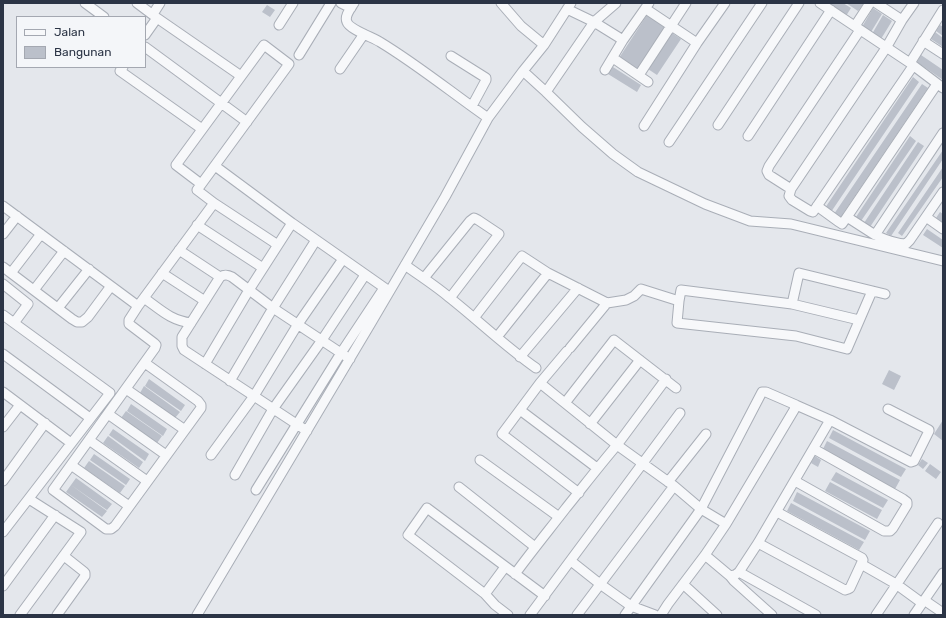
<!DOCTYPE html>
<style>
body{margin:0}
#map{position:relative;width:946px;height:618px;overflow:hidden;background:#e4e7ec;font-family:Rubik,sans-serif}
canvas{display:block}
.frame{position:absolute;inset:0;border:4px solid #2b3445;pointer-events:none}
.legend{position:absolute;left:16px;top:16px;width:130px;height:52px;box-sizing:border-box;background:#f4f6f9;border:1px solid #a4a8b1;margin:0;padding:5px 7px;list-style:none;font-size:12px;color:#2b3445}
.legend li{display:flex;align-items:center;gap:8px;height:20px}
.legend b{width:20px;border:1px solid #a4a8b1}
</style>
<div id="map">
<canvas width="946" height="618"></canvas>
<div class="frame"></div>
<ul class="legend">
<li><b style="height:5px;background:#f7f8fa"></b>Jalan</li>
<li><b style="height:11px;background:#bbc0ca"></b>Bangunan</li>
</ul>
</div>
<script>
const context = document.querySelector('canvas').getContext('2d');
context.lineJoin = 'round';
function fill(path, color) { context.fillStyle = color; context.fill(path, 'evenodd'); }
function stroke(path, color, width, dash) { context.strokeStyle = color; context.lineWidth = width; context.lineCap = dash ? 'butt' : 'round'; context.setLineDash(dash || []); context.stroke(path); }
fill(new Path2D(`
 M827,3H843L851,8L846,16Z
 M846,3H864L858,11Z
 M267,5L275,10L270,17L262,12Z
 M873,8L882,14L871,32L862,27Z
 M647,15L666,28L637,70L619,58Z
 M883,15L892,21L881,39L872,34Z
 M940,25L943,27V36L936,31Z
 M935,32L943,38V47L931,39Z
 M672,33L681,39L657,75L648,69Z
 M921,55L943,70V80L917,62Z
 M613,67L641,85L637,92L608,74Z
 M913,77L919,82L831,212L825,208Z
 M922,84L928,88L840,218L834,214Z
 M910,136L916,141L861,221L856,217Z
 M918,142L924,146L870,227L864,223Z
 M943,150V159L891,236L886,233Z
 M943,167V177L902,236L898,233Z
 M940,212L943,214V223L936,218Z
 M927,229L943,240V248L923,235Z
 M889,370L901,376L894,390L882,384Z
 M149,379L185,405L181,411L145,386Z
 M144,386L180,412L175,418L140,393Z
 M131,404L167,429L163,436L127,411Z
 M126,411L162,436L157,443L121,418Z
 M943,420V441L934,434Z
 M113,429L149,454L145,461L109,435Z
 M833,430L906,469L901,477L829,438Z
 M108,436L143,462L139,468L103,443Z
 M827,441L900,480L895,489L823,449Z
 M94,454L130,479L126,485L90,460Z
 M815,456L821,460L818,467L811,463Z
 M922,459L928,463L923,469L918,465Z
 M89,461L125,486L120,493L84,468Z
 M930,464L941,472L936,479L925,471Z
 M836,472L888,500L883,508L831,480Z
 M76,478L112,504L107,510L71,485Z
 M830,482L882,510L877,519L825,491Z
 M71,485L107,511L102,517L66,492Z
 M797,492L870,531L865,540L793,501Z
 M791,503L864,542L859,550L787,511Z`), '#bbc0ca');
const minor = new Path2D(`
 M85,3L104,17
 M137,3L157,18
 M341,3L351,8
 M354,3C351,8 344,16 347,22C349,29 374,38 380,42C418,65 452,93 488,118
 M501,3L521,26L544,45
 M820,3L910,63L943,88
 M876,3L902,20
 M567,9L594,22L623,40
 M646,9L697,43
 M153,14L160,3
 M279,25L293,3
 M855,26L870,3
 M145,35L157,18L241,76
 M923,41L943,54
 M145,47L247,122
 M299,55L331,3
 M451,56L486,78V80L472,106
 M613,58L648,82
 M910,63L943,10
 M913,66L813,212L810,211L792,200L789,196L791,189L886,48L902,20L914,3
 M123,67L120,71L202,129
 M340,69L364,34
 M605,70L623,40L649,3
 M523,71L546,92L582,127L613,154L638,172L705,204L750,221L791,224L943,261
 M639,75L686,3
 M546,92L594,22L616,3
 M718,125L799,3
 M644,126L697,43L725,3
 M748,136L831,10
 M669,142L762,3
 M215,166L292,223L389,291
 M791,189L769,175L767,171L769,166L860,30
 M214,203L278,245
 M3,206L138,306L214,203L197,190L289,64L264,45L176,165L201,184
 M817,206L839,222L842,224L847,217L937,84
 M847,217L875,235L943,133
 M926,217L943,229
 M197,225L263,268
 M3,234L17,216
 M875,235C884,239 896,244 906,244L910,240L943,192
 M179,250L220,277
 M405,265C420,276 436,286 450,298C479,321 506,347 536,368
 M3,267L72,319L77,322H82L88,317L111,286
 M11,273L41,234
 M162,273L205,301
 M424,278L470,221L474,218L478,220L499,234L450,298
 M3,284L28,304L14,323
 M34,290L64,251
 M144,298C161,310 170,320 191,323
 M607,303L626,300L634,296L641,289L679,301
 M792,304L799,273L885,294
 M138,306L129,320V324L154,343L156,345L155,348L53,490L106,529H111L115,526L201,408V405L198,401L145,363
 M58,308L89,269
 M3,315L110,393L3,532
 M474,318L522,256L548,273L607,303L570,348
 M859,320L792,304L681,290L679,301L677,323L796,336L847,349L872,291
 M497,337L548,273
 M567,351L540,383L502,434L579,493
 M3,354L90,418
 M520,357L578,288
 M205,364L249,290L292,223
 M230,381L273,308L316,240
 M540,383L617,445L666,379
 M126,389L185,430
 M3,392L71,443
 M565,403L614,340L676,388
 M520,410L597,468
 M108,414L166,455
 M590,424L640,360
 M3,427L20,405
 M307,431L184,350L182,346V337L220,277C225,274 228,275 232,277L273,308L350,359
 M89,440L147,481
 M211,455L254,396L298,324L343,259
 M480,460L559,517
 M71,465L129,506
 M235,475L273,409L322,340L365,275
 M3,481L45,423
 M795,481L884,531H890L893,528L907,505V502L903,499L814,449
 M668,482L706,434
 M459,487L535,547
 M256,490L341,353L384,288
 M726,524L701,509L762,392H766L796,405
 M758,543L845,590L848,589L850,588L863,560L862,558L777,512
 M705,555L730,576L735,575L739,572L758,543L830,420
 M571,561L600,584L631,606L655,615
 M861,564L896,584L922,603
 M739,572L816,615
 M515,574C531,552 549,530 566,508C583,487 599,466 617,445L674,486L701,509L625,615
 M730,576L734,581L772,615
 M683,584L717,615
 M3,586L55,515
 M485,594L505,567
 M924,600L943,613
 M20,615L81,532L29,499
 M57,615L85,576V573L83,571L64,556
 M197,615L371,323L445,197L488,118L523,71L544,45L571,3
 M508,615L495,605L485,594L408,535L427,508L545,596
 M530,615L680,413
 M577,615L674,486
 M661,615L668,604L705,555L726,524L794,410L796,405L830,420L911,462L914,461L929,431V430L888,409
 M876,615L938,523
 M914,615L943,573`);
stroke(minor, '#a9aeb7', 11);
stroke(minor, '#f7f8fa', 9);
</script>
